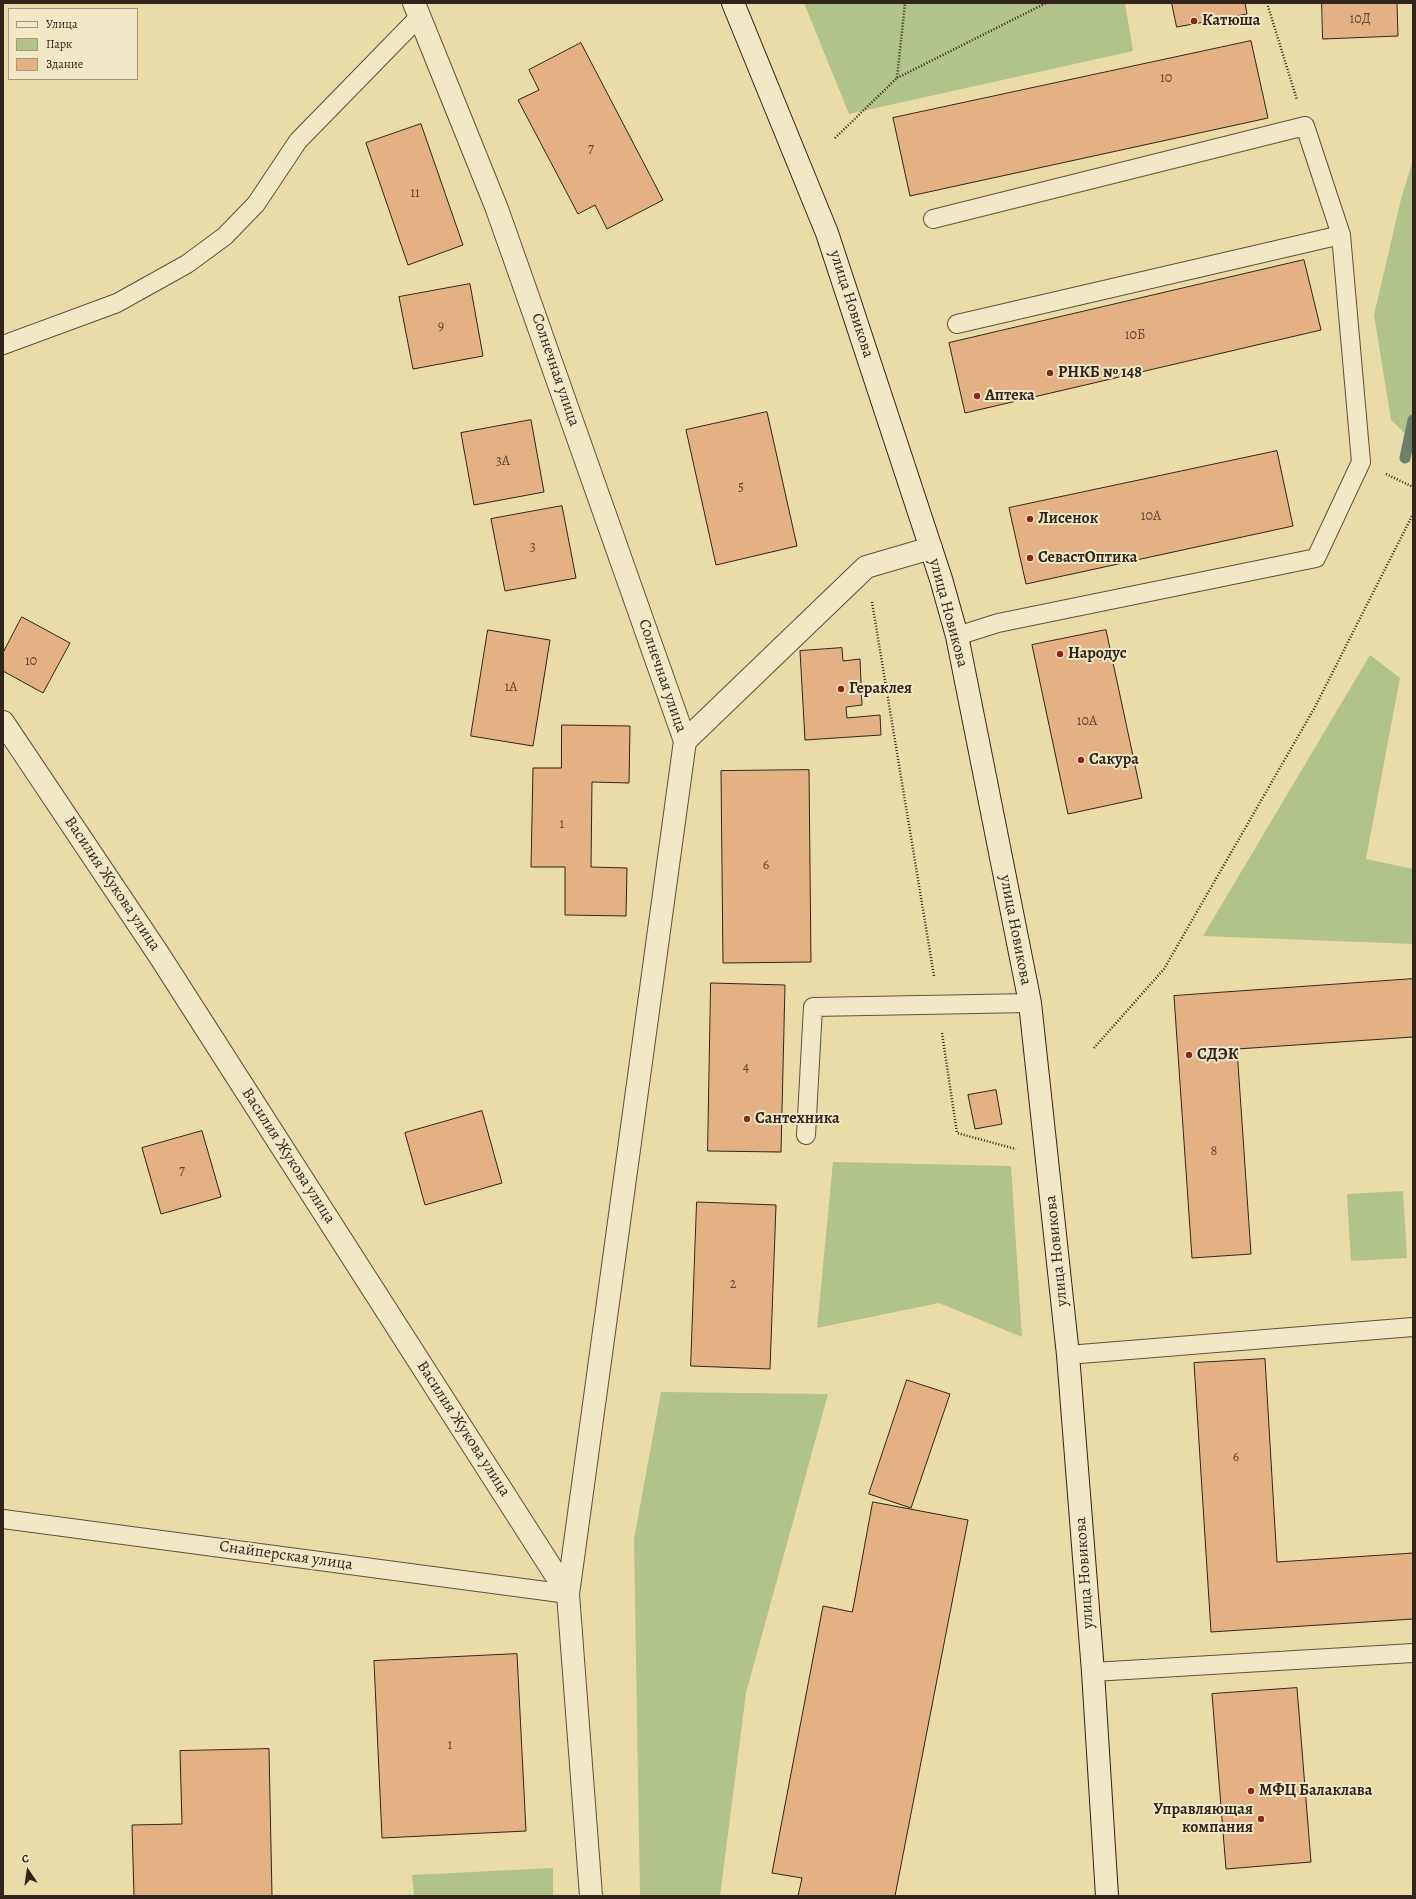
<!DOCTYPE html>
<meta charset="utf-8">
<style>
body{margin:0}
#map{position:relative;width:1416px;height:1899px;overflow:hidden;background:#eadca8;font-family:Alegreya,serif}
canvas{display:block}
.frame{position:absolute;inset:0;border:4px solid #31241b;pointer-events:none}
.legend{position:absolute;left:8px;top:8px;width:130px;height:72px;box-sizing:border-box;background:#f1e8c6;border:1px solid #a49a82;margin:0;padding:5px 7px;list-style:none;font-size:12px;color:#31241b}
.legend li{display:flex;align-items:center;gap:8px;height:20px}
.legend b{width:20px;border:1px solid #a49a82}
.north{position:absolute;left:8px;top:1851px;width:40px;height:40px;-webkit-text-stroke:3px #f1e8c6;paint-order:stroke;rotate:347deg;font-size:11px;font-weight:700;line-height:16px;text-align:center;color:#31241b}
.north::after{content:'';display:block;margin:auto;width:14px;height:18px;background:#31241b;clip-path:polygon(50% 0,100% 100%,50% 72%,0 100%)}
</style>
<div id="map">
<canvas width="1416" height="1899"></canvas>
<div class="frame"></div>
<ul class="legend">
<li><b style="height:5px;background:#f1e8c6"></b>Улица</li>
<li><b style="height:11px;background:#b2c28b"></b>Парк</li>
<li><b style="height:11px;background:#e4b184"></b>Здание</li>
</ul>
<div class="north">С</div>
</div>
<script>
const context = document.querySelector('canvas').getContext('2d');
context.lineJoin = 'round';
function fill(path, color) { context.fillStyle = color; context.fill(path, 'evenodd'); }
function stroke(path, color, width, dash) { context.strokeStyle = color; context.lineWidth = width; context.lineCap = dash ? 'butt' : 'round'; context.setLineDash(dash || []); context.stroke(path); }
function write(font, color, halo, rows, align = 'center') {
  context.font = font + ' Alegreya,serif'; context.lineWidth = 4; context.setLineDash([]); context.textBaseline = 'middle'; context.strokeStyle = halo; context.fillStyle = color; for (const [text, x, y, turn = 0] of rows) {
    context.save(); context.translate(x, y); context.rotate((+turn || 0) * Math.PI / 180); context.textAlign = isNaN(turn) ? turn : align; if (halo) context.strokeText(text, 0, 0); context.fillText(text, 0, 0); context.restore();
  }
}
fill(new Path2D(`
 M804,3H1125L1133,51L849,114Z
 M1413,160V441L1391,420L1374,315L1401,199Z
 M1370,655L1400,678L1366,859L1413,869V944L1203,936Z
 M833,1162L1011,1166L1022,1337L939,1303L817,1328Z
 M1403,1191L1407,1258L1351,1261L1347,1194Z
 M661,1392L828,1394L746,1693L720,1896H640L634,1539Z
 M553,1868V1896H414L412,1875Z`), '#b2c28b');
stroke(new Path2D(`
 M1405,458L1413,420`), '#6f7f6d', 11);
const building = new Path2D(`
 M1172,3H1245L1247,14L1177,27Z
 M1322,3H1397L1398,36L1323,39Z
 M1251,41L1268,118L910,196L893,118Z
 M581,43L663,200L607,229L595,205L578,214L518,100L539,90L529,70Z
 M421,124L463,245L408,265L366,143Z
 M1304,260L1321,330L965,413L949,343Z
 M470,284L483,356L413,369L399,297Z
 M767,412L797,546L716,565L686,430Z
 M531,420L544,492L474,505L461,433Z
 M1277,451L1293,526L1026,584L1009,508Z
 M562,506L576,578L505,591L491,519Z
 M22,617L70,643L43,693L3,671V653Z
 M488,630L550,640L533,746L471,736Z
 M1106,630L1142,798L1068,814L1032,645Z
 M842,648L843,661L860,659L862,705L846,707L847,718L880,715L881,735L805,740L800,651Z
 M562,725L630,726L629,783L592,782L591,867L627,868L626,916L565,915V867H531L533,768H561Z
 M809,770L811,962L723,963L721,771Z
 M1413,979V1037L1237,1049L1251,1254L1192,1258L1174,996Z
 M711,983L785,985L781,1152L708,1151Z
 M996,1090L1002,1124L975,1129L968,1095Z
 M482,1111L502,1183L425,1205L405,1133Z
 M202,1131L221,1197L161,1214L142,1148Z
 M697,1202L776,1205L770,1369L691,1366Z
 M1265,1359L1277,1562L1413,1553V1619L1211,1632L1194,1363Z
 M907,1380L950,1394L911,1508L869,1494Z
 M873,1502L968,1520L895,1896H798L802,1878L772,1873L823,1606L852,1612Z
 M517,1654L526,1831L382,1838L374,1661Z
 M1297,1688L1311,1862L1226,1869L1212,1694Z
 M269,1749L272,1896H134L132,1825L182,1824L180,1751Z`);
fill(building, '#e4b184');
stroke(building, '#31241b', 1);
const lane = new Path2D(`
 M933,219L1305,126L1341,235L1361,462L1316,558L998,623L957,636
 M957,324L1341,235
 M3,345L117,303L187,264L225,236L256,204L298,141L420,16
 M806,1135L813,1007L1030,1003
 M1068,1355L1413,1327
 M3,1519L568,1594
 M1093,1672L1413,1653`);
const street = new Path2D(`
 M414,3L497,209L685,741
 M3,722L159,955L568,1594
 M591,1896L568,1594L685,741L866,567L931,548`);
const secondary = new Path2D(`
 M733,3L827,233L941,579L957,636L1030,1003L1068,1355L1093,1672L1107,1896`);
stroke(lane, '#5f523e', 20);
stroke(street, '#5f523e', 24);
stroke(secondary, '#31241b', 24);
stroke(new Path2D(`
 M1267,3L1297,100
 M897,78L1046,3
 M835,138L897,78L905,3
 M1386,474L1413,487
 M872,602L934,976
 M942,1033L957,1133L1016,1149
 M1094,1048L1164,969L1315,707L1413,514`), '#31241b', 2.5, [1, 2]);
stroke(lane, '#f1e8c6', 18);
stroke(street, '#f1e8c6', 22);
stroke(secondary, '#f1e8c6', 22);
for (const [x, y, r, color] of [
 [1194,21,4,"#8f2418"],
 [1050,373,4,"#8f2418"],
 [977,396,4,"#8f2418"],
 [1030,519,4,"#8f2418"],
 [1030,558,4,"#8f2418"],
 [1060,654,4,"#8f2418"],
 [841,689,4,"#8f2418"],
 [1081,760,4,"#8f2418"],
 [1189,1055,4,"#8f2418"],
 [747,1119,4,"#8f2418"],
 [1251,1791,4,"#8f2418"],
 [1261,1819,4,"#8f2418"]
]) { const dot = new Path2D(); dot.arc(x, y, r, 0, 2 * Math.PI); context.fillStyle = color; context.fill(dot); stroke(dot, '#f1e8c6', 1.5); }
write('14px', '#5e4735', null, [
 ["10Д",1360,20],
 ["10",1166,79],
 ["7",591,150],
 ["11",415,194],
 ["9",441,327],
 ["10Б",1135,336],
 ["3А",503,462],
 ["5",741,488],
 ["10А",1151,517],
 ["3",533,548],
 ["10",31,662],
 ["1А",511,688],
 ["10А",1087,722],
 ["1",562,825],
 ["6",766,866],
 ["4",746,1068],
 ["8",1214,1152],
 ["7",182,1172],
 ["2",733,1285],
 ["6",1236,1458],
 ["1",450,1746]
]);
write('bold 16px', '#31241b', '#f1e8c6', [
 ["Катюша",1202,21],
 ["РНКБ № 148",1058,373],
 ["Аптека",985,396],
 ["Лисенок",1038,519],
 ["СевастОптика",1038,558],
 ["Народус",1068,654],
 ["Гераклея",849,689],
 ["Сакура",1089,760],
 ["СДЭК",1197,1055],
 ["Сантехника",755,1119],
 ["МФЦ Балаклава",1259,1791],
 ["Управляющая",1253,1810,"right"],
 ["компания",1253,1828,"right"]
], 'left');
write('16px', '#31241b', '#f1e8c6', [
 ["улица Новикова",851,304,72],
 ["Солнечная улица",555,370,71],
 ["улица Новикова",948,613,75],
 ["Солнечная улица",662,676,71],
 ["Василия Жукова улица",112,884,56],
 ["улица Новикова",1015,930,79],
 ["Василия Жукова улица",288,1156,57],
 ["улица Новикова",1057,1251,-96],
 ["Василия Жукова улица",463,1429,57],
 ["Снайперская улица",286,1556,8],
 ["улица Новикова",1085,1573,-94]
]);
</script>
